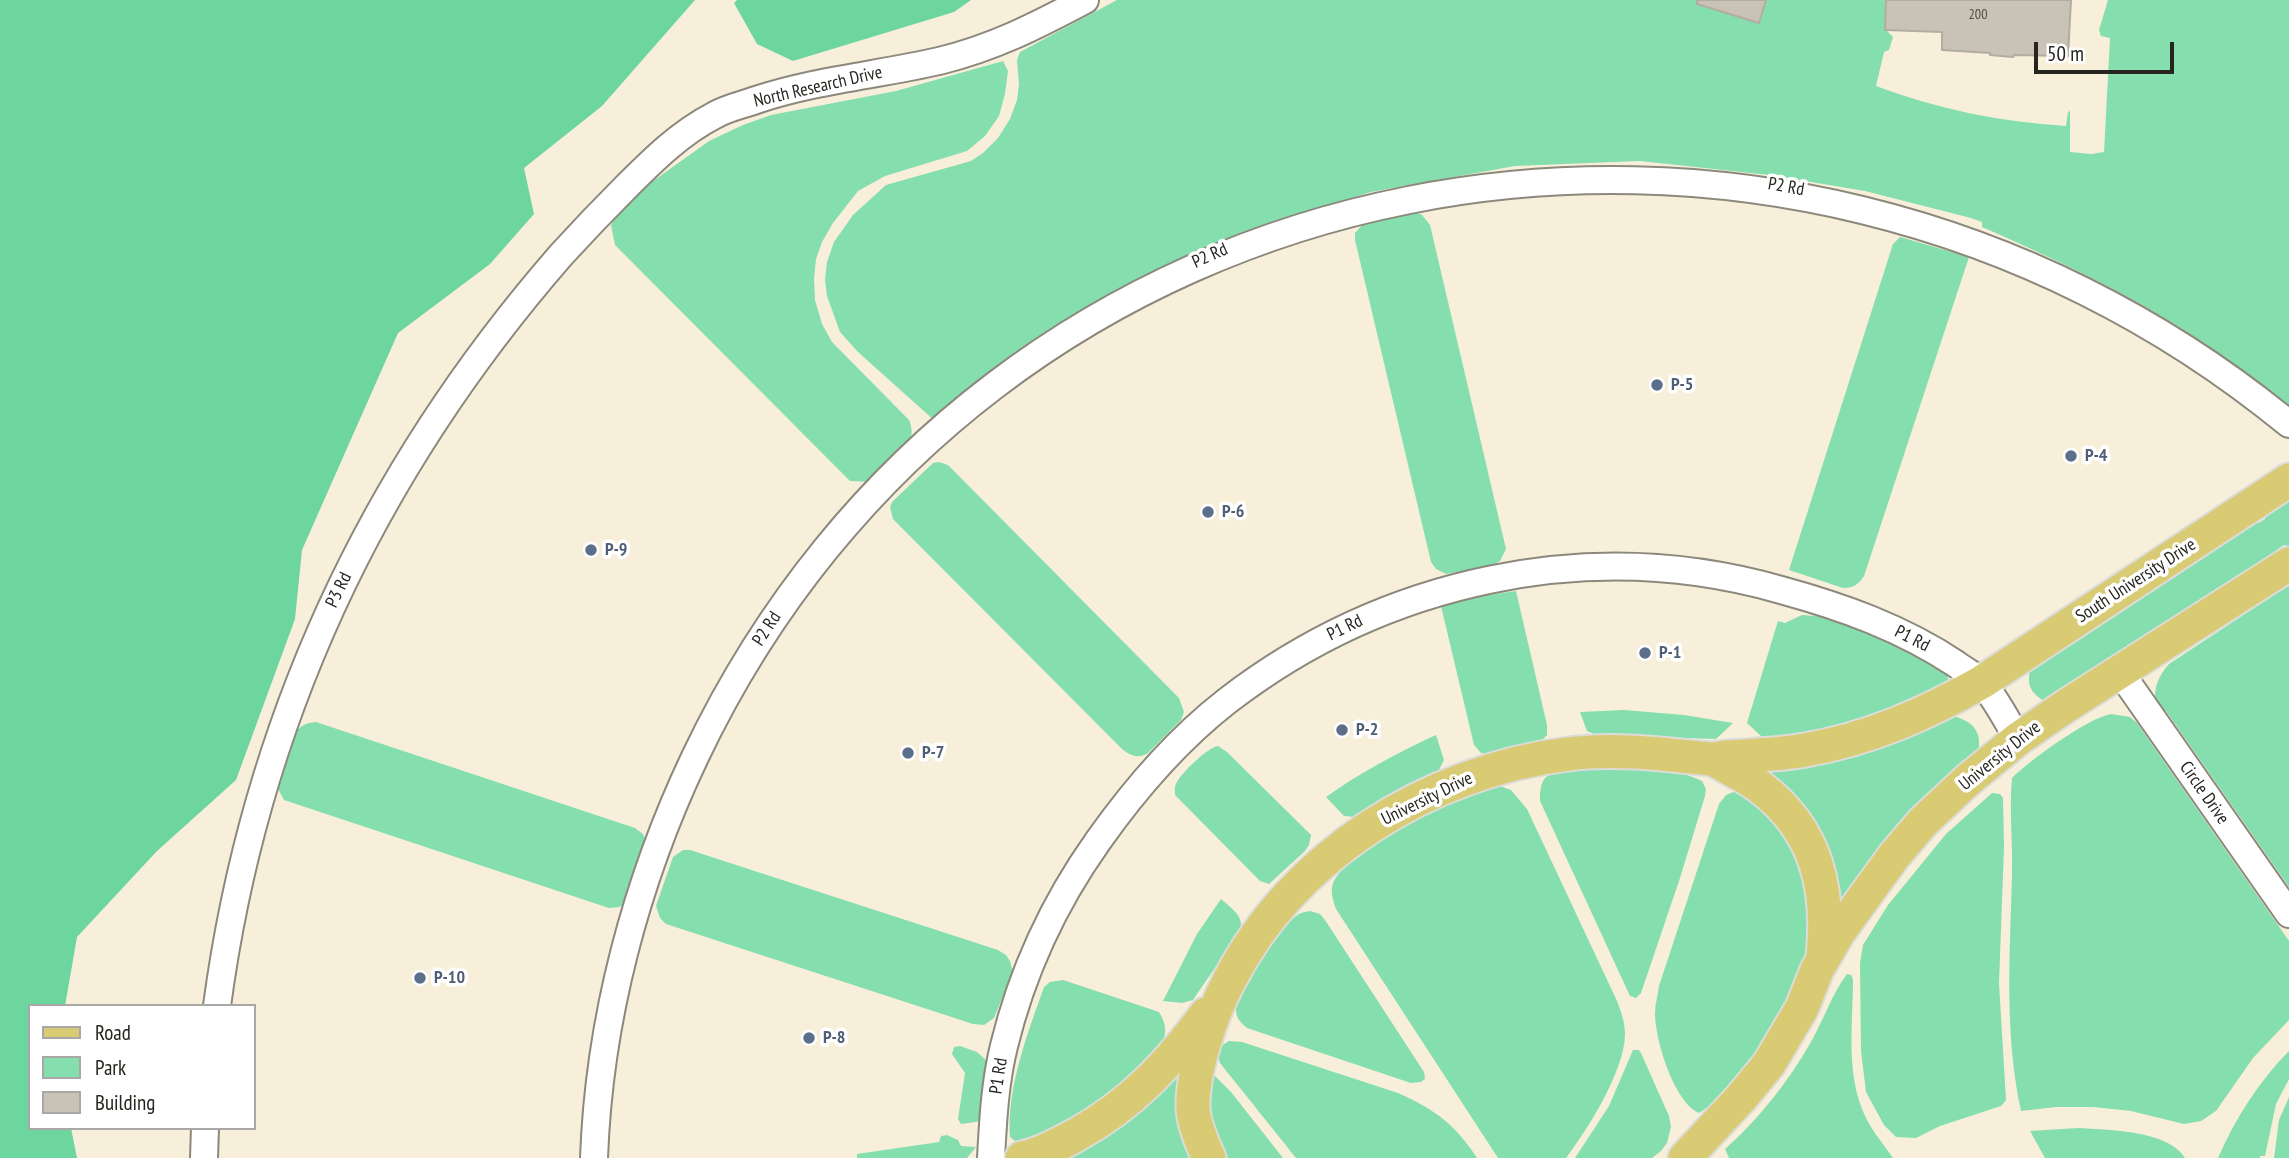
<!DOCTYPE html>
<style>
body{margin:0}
#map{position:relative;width:2289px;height:1158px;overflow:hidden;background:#fff9ec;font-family:"PT Sans Narrow",sans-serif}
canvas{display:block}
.legend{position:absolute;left:28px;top:1004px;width:228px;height:126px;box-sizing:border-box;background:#fff;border:2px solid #a9a8a6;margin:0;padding:9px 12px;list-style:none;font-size:21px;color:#272520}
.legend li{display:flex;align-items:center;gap:14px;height:35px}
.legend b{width:35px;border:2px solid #a9a8a6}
.scale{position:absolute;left:2034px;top:42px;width:140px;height:32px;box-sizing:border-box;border:4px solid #272520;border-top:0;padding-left:9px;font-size:21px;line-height:24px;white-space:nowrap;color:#272520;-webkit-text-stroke:5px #fff;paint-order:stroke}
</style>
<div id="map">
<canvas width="2289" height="1158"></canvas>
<ul class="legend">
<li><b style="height:9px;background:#d9cb74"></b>Road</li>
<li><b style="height:19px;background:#85dead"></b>Park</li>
<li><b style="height:19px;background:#c9c3b7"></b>Building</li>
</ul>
<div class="scale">50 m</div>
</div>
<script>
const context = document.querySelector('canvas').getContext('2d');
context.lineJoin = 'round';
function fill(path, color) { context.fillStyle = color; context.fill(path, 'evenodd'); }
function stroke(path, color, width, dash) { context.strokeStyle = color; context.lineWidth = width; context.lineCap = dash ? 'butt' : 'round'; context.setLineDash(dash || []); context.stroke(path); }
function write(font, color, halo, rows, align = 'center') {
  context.font = font + ' "PT Sans Narrow",sans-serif'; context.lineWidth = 7; context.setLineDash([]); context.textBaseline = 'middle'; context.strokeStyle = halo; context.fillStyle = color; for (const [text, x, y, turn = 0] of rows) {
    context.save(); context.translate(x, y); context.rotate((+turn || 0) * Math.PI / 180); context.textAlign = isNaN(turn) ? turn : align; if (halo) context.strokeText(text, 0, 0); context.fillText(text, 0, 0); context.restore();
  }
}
fill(new Path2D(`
 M0,0H2289V1158H0ZM30,1006H254V1128H30Z`), '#f8efdb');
fill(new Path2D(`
 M1117,0H1697L1696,4L1759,23L1766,0H1886L1885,29L1893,37L1889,50L1884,52L1876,86C1938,109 2000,122 2066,126L2068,112L2070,111V152L2091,154L2104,152L2110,38L2101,36L2099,30L2108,0H2289V409C2258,385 2228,359 2195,337C2128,293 2055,259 1982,227V222L1971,218L1865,191L1769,175L1640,161L1515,166L1371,192L1245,232L1175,262L1124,288L1006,363L966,398L935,421L858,352L840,332L827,296L825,280L827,262L834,242L853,215L886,185L971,161L983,153L998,138L1010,119L1017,100L1019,84L1017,60L1020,52Z
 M1003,61L1008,71L1005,94L999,116L985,136L967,151L885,176L858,191L833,223L822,242L816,259L814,279L815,300L822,324L832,342L909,420C921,446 890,465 873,482L850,481L615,245L611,225L620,209L649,184L709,141L743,125L771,115L896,91Z
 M1416,212L1422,215L1430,225L1506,549L1500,561L1493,565L1446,574L1436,569L1431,562L1355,240V233L1363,224Z
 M1900,237L1969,257L1864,576C1858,585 1853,588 1843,588L1789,570L1893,244Z
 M939,462L948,465L1179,698L1184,712L1181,720L1148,753C1138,759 1131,756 1122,749L893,519L890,507L892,502L933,463Z
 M2289,496V547L2284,545L2278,549V556L2044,701C2030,692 2026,684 2031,667L2251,521L2259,523L2265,519L2266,511Z
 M2289,585V887L2166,711L2163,712C2148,699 2157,677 2169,664Z
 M1516,591L1547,725V735L1540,742L1488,754L1481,753L1474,745L1441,606L1482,596Z
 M1802,615L1829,617L1890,642L1939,669L1948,677V684L1885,717L1780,741L1762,737L1747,723L1778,621L1785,623Z
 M1624,710L1684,715L1733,723L1716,739L1597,735L1587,731L1580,712Z
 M2111,714L2130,717L2137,723L2289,941V1020L2253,1058L2216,1111L2201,1121L2184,1124L2131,1111L2093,1107H2056L2021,1111C2004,1032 2010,954 2012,875C2013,843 2009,809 2012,778C2030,760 2088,718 2111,714Z
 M1950,715C1975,721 1985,734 1976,759L1843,909L1757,769Z
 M316,722L635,828L643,834L646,842L625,904L619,907L609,908L284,800L276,785L293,736C299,726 305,723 316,722Z
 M1436,735L1444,760L1439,770L1403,787L1360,814L1355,817L1344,816L1326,797C1361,772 1397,753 1436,735Z
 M1218,746L1227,752L1311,835L1309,845L1305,851L1269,884L1260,881L1175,795C1175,790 1174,788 1176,784C1180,774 1208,747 1218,746Z
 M1604,769C1636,769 1673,766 1702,781L1706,789L1705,796L1680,878L1641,993L1636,998L1630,996L1540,801C1540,794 1540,784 1545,778C1554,769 1591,770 1604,769Z
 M1500,786L1511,790L1527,809L1617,1001C1621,1012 1625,1022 1625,1034C1625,1070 1588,1129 1566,1158H1498L1336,909C1333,900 1330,892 1333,883C1338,871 1350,863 1360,856C1402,823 1449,800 1500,786Z
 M1736,791L1757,797L1808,861L1811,945L1801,975L1784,1009L1762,1045L1721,1098L1699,1113C1674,1102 1655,1040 1655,1013C1655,1004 1658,995 1659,986L1719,804L1726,795Z
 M1992,793L2000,794L2003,798L2004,847L1999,983L2006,1100L2001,1106L1940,1126L1916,1138L1896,1137L1884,1125L1866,1092L1861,1051L1860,963L1863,945L1888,905L1946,834Z
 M683,850H690L998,950L1006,955L1010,961L1013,972L994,1018L984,1025L973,1024L666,924L660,918L656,906L673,857Z
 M1221,899C1231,908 1245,916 1240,931L1193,1000L1182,1003L1163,1001L1197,934Z
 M1310,911L1320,914L1325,920L1424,1072L1425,1079L1421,1082L1411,1083L1247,1028C1241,1023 1236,1018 1236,1010C1237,991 1280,929 1295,917C1299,913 1304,912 1310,911Z
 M1847,974L1851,975L1853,979C1853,1025 1845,1075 1866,1118C1873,1132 1884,1145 1893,1158H1729L1725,1149C1759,1119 1788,1082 1811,1042C1823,1021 1832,994 1847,974Z
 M1063,980L1159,1012C1164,1020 1167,1029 1164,1038C1152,1072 1051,1138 1015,1141L1010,1137C1006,1089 1028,1032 1044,987L1050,982Z
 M1229,1041L1242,1042L1398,1093C1434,1109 1455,1124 1477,1158H1296L1220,1063L1217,1053L1221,1046Z
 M960,1046L977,1052L988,1062L982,1121L961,1124L958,1119L965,1073L952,1054L954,1047Z
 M1633,1050H1639L1641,1053L1669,1116L1671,1127L1667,1143L1661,1151L1652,1158H1575L1609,1106Z
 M2289,1051V1079L2276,1104L2265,1156H2260V1158H2218C2235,1119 2259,1081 2289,1051Z
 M1183,1063L1198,1158H1058Z
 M1212,1073L1231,1092L1283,1158H1221L1207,1109Z
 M2289,1097V1158H2274L2279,1120Z
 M2078,1128C2108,1130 2168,1130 2185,1158H2045L2030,1131Z
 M947,1135L958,1140L961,1146L976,1147L967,1158H857V1154L939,1142L941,1136Z`), '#85dead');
fill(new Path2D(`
 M0,0H695L602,106L524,168L534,214L490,264L398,333L302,550L295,619L236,780L157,851L77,937L65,1006H30V1128H71L77,1158H0Z
 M737,0H971L954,12L793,61L757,44L734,3Z`), '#6dd59e');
const building = new Path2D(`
 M1697,0H1766L1759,23L1697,4Z
 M1886,0H2071L2068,56L2014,55L2013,57L1990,55V53L1942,50V32L1885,30Z`);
fill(building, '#c9c3b7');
stroke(building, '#b2ada0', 2);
const minor = new Path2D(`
 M2120,672L2289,914
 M217,1006C255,722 373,471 561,255C582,232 603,210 626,187C653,160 680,133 715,115C727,108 742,105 756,100C816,80 878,75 939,61C993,48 1036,26 1085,0
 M204,1158L205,1128
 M594,1158C599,1020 636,881 695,757C988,140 1773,0 2289,424
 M991,1158C993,1121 995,1082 1004,1046C1022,972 1054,903 1098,841C1134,790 1177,740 1227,701C1384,580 1589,535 1781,590C1843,607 1902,628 1956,664C1965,671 1977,676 1984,685C1997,701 2007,721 2018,739`);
const major = new Path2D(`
 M1713,759C1729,769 1746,776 1760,787C1817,830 1830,889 1823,957
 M1022,1158C1041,1154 1059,1144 1076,1135C1132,1104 1168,1065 1206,1014
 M1209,1158C1202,1143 1194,1125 1193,1108C1192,1071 1212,1013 1229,981C1293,855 1429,771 1568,754C1615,748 1663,754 1710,759C1716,759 1721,758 1726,757C1753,755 1779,755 1805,750C1869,739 1926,714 1982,682L2289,480
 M1685,1158L1741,1098L1769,1064L1802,1008L1817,970L1839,932L1894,856L1923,822L1968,780L2018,739L2066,706L2289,564`);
stroke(minor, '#8d887c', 30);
stroke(major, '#dcdcdb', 37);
stroke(minor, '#fff', 26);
stroke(major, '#d9cb74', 33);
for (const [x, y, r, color] of [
 [1657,385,7,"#5c6f8a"],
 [2071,456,7,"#5c6f8a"],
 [1208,512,7,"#5c6f8a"],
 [591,550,7,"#5c6f8a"],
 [1645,653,7,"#5c6f8a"],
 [1342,730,7,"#5c6f8a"],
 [908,753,7,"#5c6f8a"],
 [420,978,7,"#5c6f8a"],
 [809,1038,7,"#5c6f8a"]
]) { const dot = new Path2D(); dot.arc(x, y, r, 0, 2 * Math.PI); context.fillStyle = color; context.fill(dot); stroke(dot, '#fff', 2.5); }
write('14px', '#504c46', null, [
 ["200",1978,15]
]);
write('18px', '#272520', '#fff', [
 ["North Research Drive",818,87,-13],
 ["P2 Rd",1786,187,10],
 ["P2 Rd",1210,256,-24],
 ["South University Drive",2136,581,-33],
 ["P3 Rd",339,590,-64],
 ["P1 Rd",1345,628,-26],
 ["P2 Rd",767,629,-57],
 ["P1 Rd",1912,639,27],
 ["University Drive",2000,756,-39],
 ["Circle Drive",2204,793,55],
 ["University Drive",1427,799,-26],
 ["P1 Rd",999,1076,-81]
]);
write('bold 18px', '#4e5e75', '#fff', [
 ["P-5",1671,385],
 ["P-4",2085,456],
 ["P-6",1222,512],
 ["P-9",605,550],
 ["P-1",1659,653],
 ["P-2",1356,730],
 ["P-7",922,753],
 ["P-10",434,978],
 ["P-8",823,1038]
], 'left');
</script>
